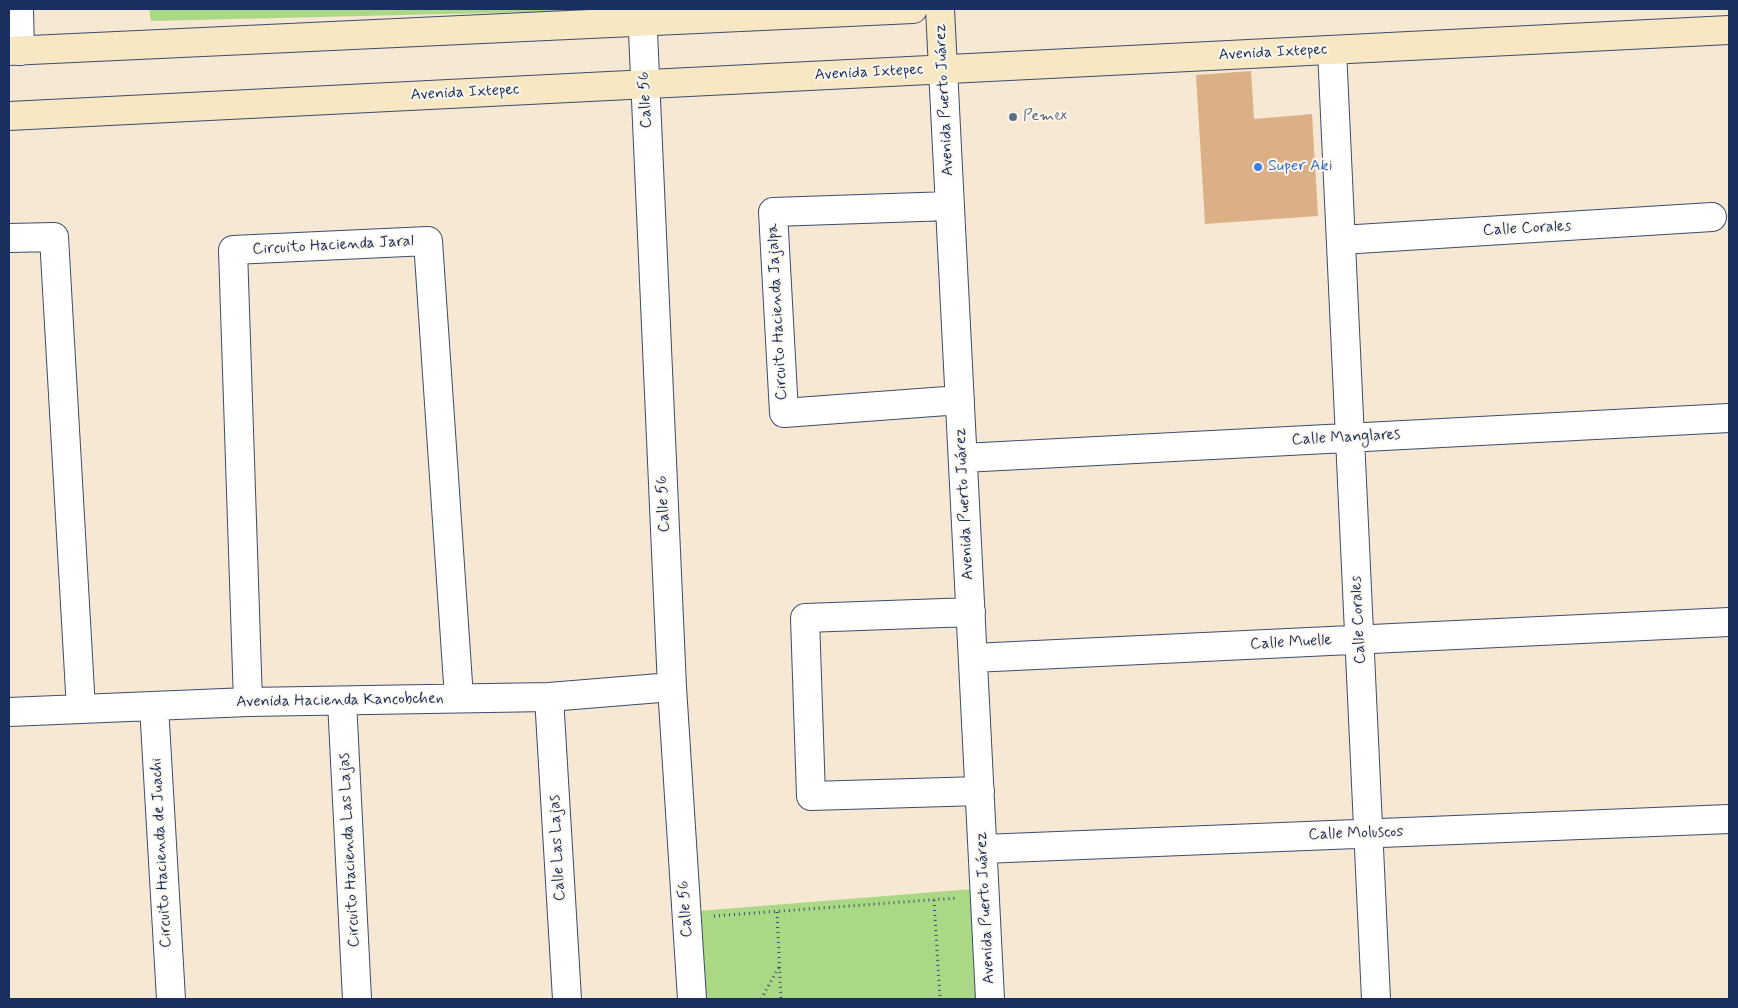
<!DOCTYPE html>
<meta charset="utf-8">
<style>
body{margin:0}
#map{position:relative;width:1738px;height:1008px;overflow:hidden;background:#f6e8d2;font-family:Mynerve,sans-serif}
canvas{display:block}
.frame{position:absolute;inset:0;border:10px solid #1b2f5e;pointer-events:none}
</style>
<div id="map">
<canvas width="1738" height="1008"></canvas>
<div class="frame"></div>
</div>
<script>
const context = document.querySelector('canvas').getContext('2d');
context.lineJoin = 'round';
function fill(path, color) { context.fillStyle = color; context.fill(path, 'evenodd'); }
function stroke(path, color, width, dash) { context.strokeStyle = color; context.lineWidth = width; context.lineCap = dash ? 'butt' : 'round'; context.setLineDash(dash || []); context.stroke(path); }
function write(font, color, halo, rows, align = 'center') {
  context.font = font + ' Mynerve,sans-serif'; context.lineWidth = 4; context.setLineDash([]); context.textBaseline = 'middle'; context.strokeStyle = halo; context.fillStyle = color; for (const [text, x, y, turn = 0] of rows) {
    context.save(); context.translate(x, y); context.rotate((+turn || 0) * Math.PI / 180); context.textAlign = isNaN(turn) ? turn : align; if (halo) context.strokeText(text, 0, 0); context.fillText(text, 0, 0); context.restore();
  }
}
fill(new Path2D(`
 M149,9H614V10L151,21Z
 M985,888L990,999H692L686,912Z`), '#abd885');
fill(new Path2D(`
 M1251,71L1254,119L1312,114L1318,216L1205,224L1196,75Z`), '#dcb087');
const street = new Path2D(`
 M19,9L20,51
 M642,9L672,687L692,999
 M1332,50L1376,999
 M943,69L990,999
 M950,206L773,212L784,413L960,400
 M9,238L54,237L81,709
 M1341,240L1712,217
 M963,458L1729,418
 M971,612L805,618L811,796L980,791
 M973,658L1729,622
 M549,697L567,999
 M342,701L357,999
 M248,702L233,250L428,241L459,698
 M154,706L171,999
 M9,712L248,702L549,697L672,687
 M983,849L1729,819`);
const secondary = new Path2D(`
 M940,9L943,69
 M9,51L913,9
 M9,116L1729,30`);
stroke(street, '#3c4b6f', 30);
stroke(secondary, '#3c4b6f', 30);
stroke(new Path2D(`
 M934,900L940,999
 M777,912L781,999
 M714,916L957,898
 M761,999L779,967`), '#3c4b6f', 3, [1, 4]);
stroke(street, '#fff', 28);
stroke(secondary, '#f7e8c3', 28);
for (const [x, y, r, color] of [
 [1013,117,5,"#5c6f8a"],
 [1258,167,5,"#3f7fe0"]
]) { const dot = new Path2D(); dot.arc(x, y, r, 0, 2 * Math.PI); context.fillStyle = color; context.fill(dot); stroke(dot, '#fbf7ec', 2); }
write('16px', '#1b2f5e', '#fbf7ec', [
 ["Avenida Ixtepec",1273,53,-3],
 ["Avenida Ixtepec",869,73,-3],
 ["Avenida Ixtepec",465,93,-3],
 ["Calle 56",646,100,-93],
 ["Avenida Puerto Juárez",945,100,-93],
 ["Calle Corales",1527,229,-3],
 ["Circuito Hacienda Jaral",333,246,-3],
 ["Circuito Hacienda Jajalpa",778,312,-93],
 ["Calle Manglares",1346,438,-3],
 ["Calle 56",664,504,-93],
 ["Avenida Puerto Juárez",965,504,-93],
 ["Calle Corales",1359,620,-93],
 ["Calle Muelle",1291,643,-3],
 ["Avenida Hacienda Kancobchen",340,701,-1],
 ["Calle Moluscos",1356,834,-2],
 ["Calle Las Lajas",558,848,-93],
 ["Circuito Hacienda Las Lajas",350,850,-93],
 ["Circuito Hacienda de Juachi",162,853,-93],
 ["Avenida Puerto Juárez",986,908,-93],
 ["Calle 56",686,909,-94]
]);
write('16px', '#4e5e75', '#fbf7ec', [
 ["Pemex",1023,117]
], 'left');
write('16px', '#366cbe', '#fbf7ec', [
 ["Super Aki",1268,167]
], 'left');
</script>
